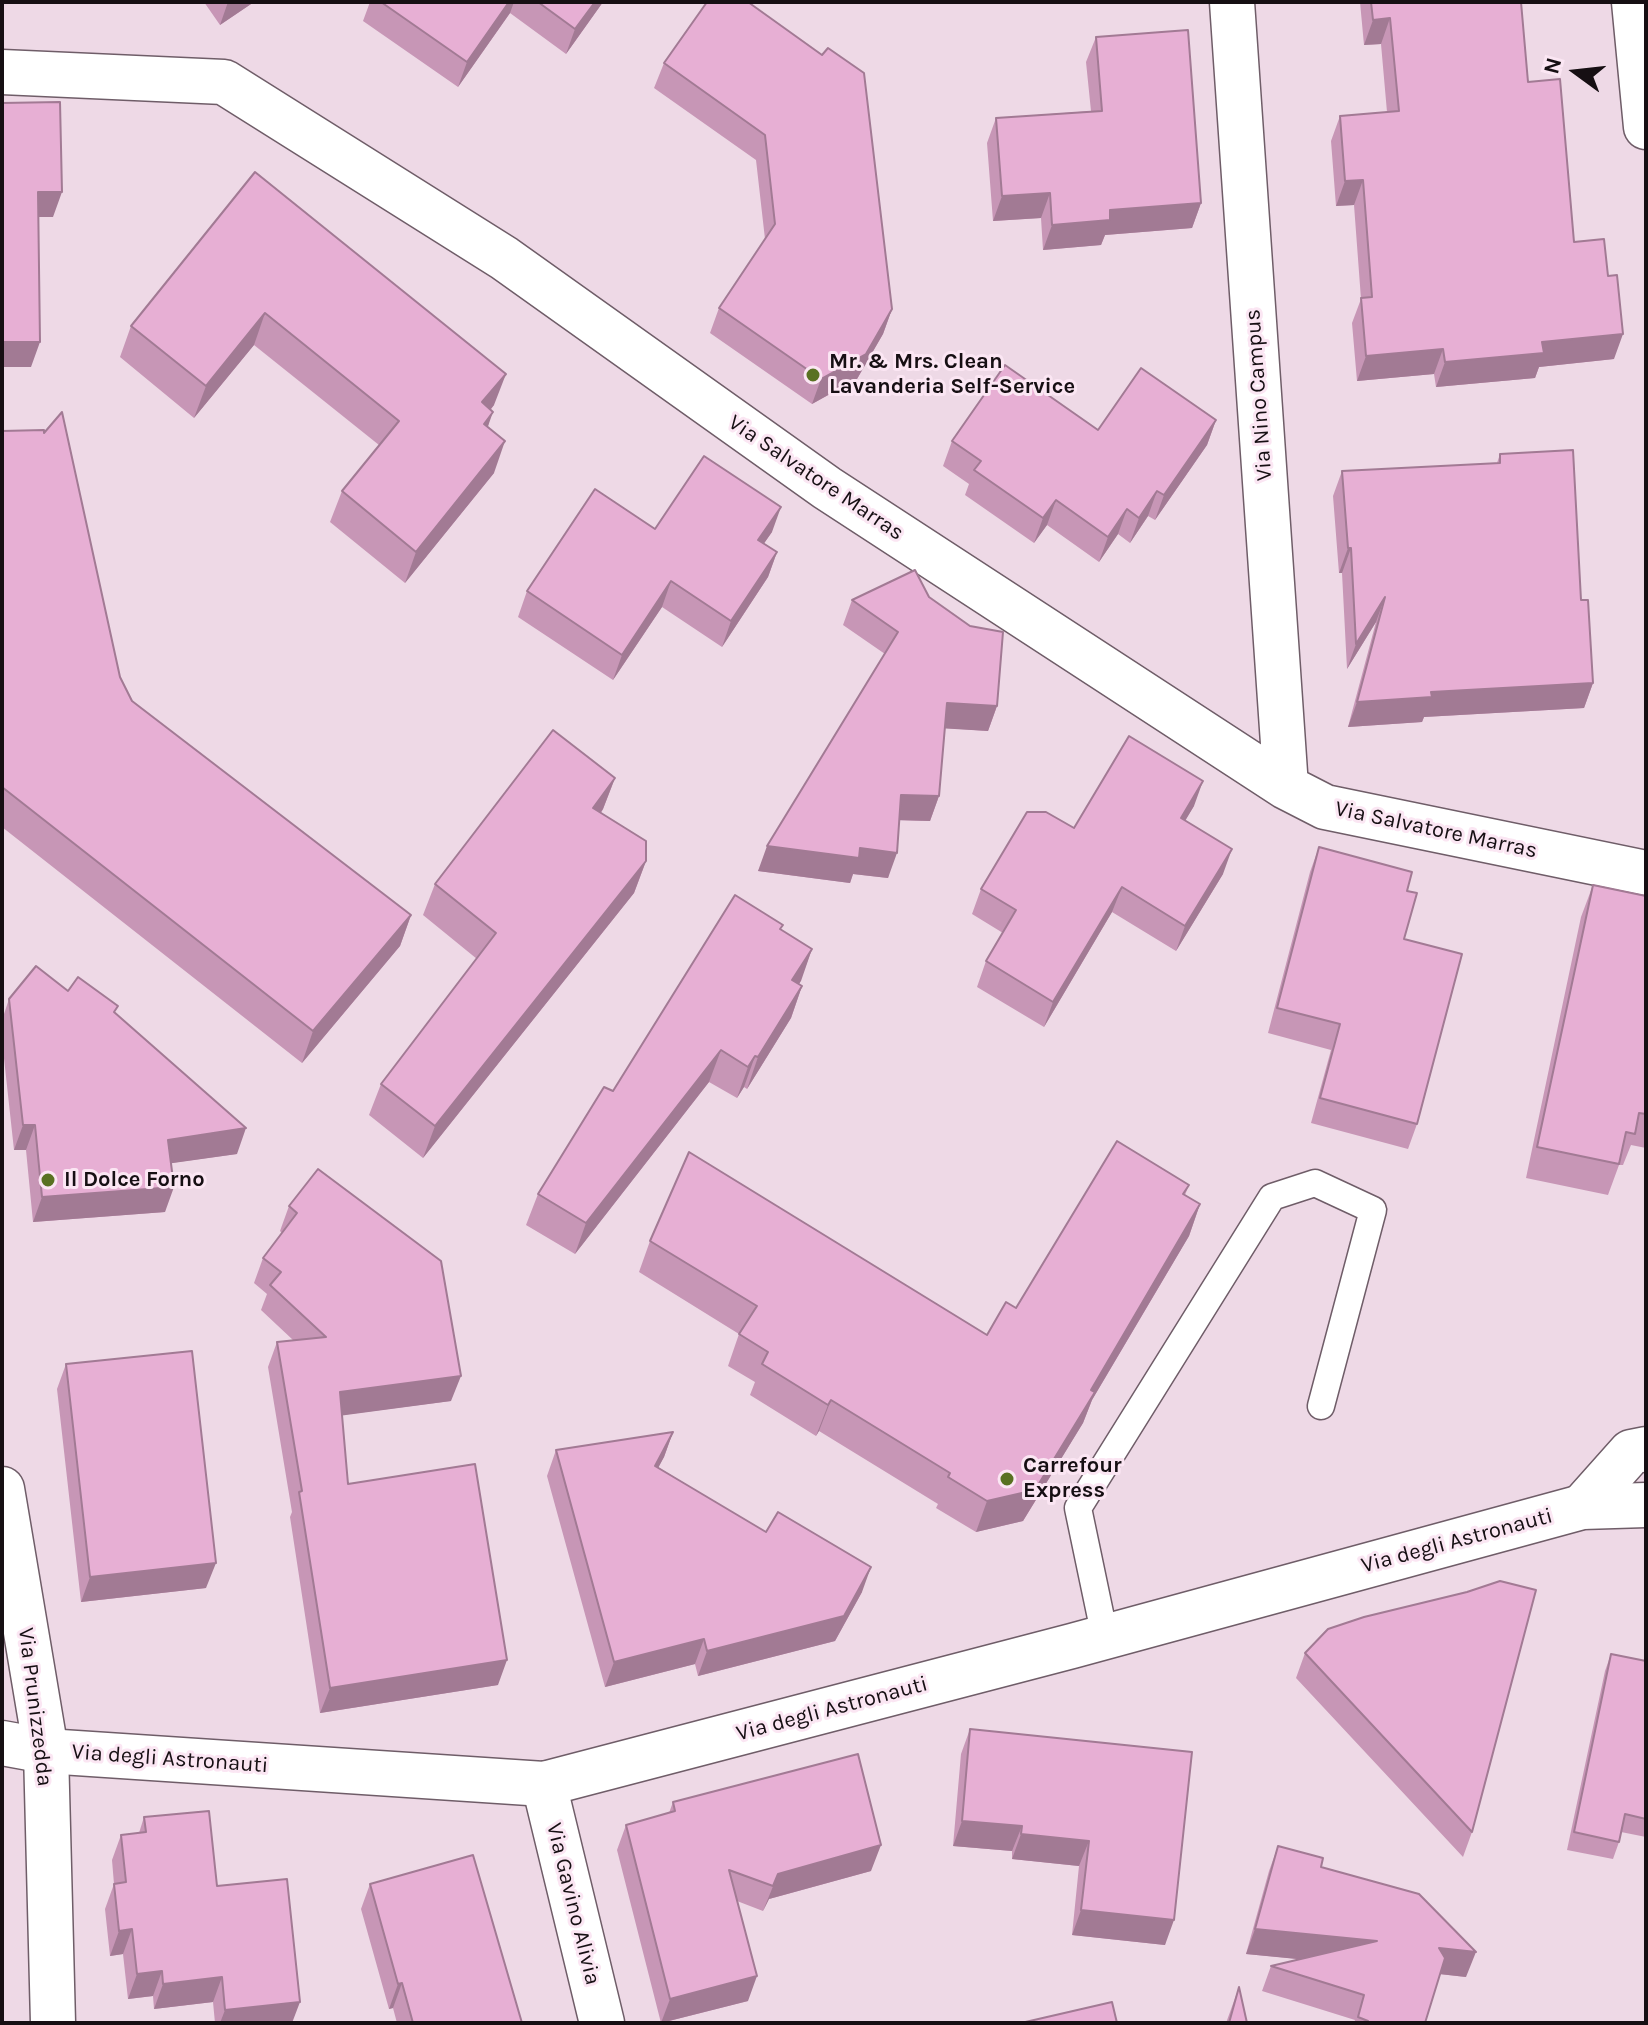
<!DOCTYPE html>
<style>
body{margin:0}
#map{position:relative;width:1648px;height:2025px;overflow:hidden;background:#eed9e6;font-family:Karla,sans-serif}
canvas{display:block}
.frame{position:absolute;inset:0;border:4px solid #160f13;pointer-events:none}
.north{position:absolute;left:1536px;top:32px;width:80px;height:80px;-webkit-text-stroke:6px #fbe6f3;paint-order:stroke;rotate:285deg;font-size:22px;font-weight:700;line-height:32px;text-align:center;color:#160f13}
.north::after{content:'';display:block;margin:auto;width:28px;height:36px;background:#160f13;clip-path:polygon(50% 0,100% 100%,50% 72%,0 100%)}
</style>
<div id="map">
<canvas width="1648" height="2025"></canvas>
<div class="frame"></div>
<div class="north">N</div>
</div>
<script>
const context = document.querySelector('canvas').getContext('2d');
context.lineJoin = 'round';
function stroke(path, color, width, dash) { context.strokeStyle = color; context.lineWidth = width; context.lineCap = dash ? 'butt' : 'round'; context.setLineDash(dash || []); context.stroke(path); }
function fill(path, color) { context.fillStyle = color; context.fill(path, 'evenodd'); }
function write(font, color, halo, rows, align = 'center') {
  context.font = font + ' Karla,sans-serif'; context.lineWidth = 6; context.setLineDash([]); context.textBaseline = 'middle'; context.strokeStyle = halo; context.fillStyle = color; for (const [text, x, y, turn = 0] of rows) {
    context.save(); context.translate(x, y); context.rotate((+turn || 0) * Math.PI / 180); context.textAlign = isNaN(turn) ? turn : align; if (halo) context.strokeText(text, 0, 0); context.fillText(text, 0, 0); context.restore();
  }
}
const lane = new Path2D(`
 M1105,1637L1078,1508L1272,1197L1315,1183L1373,1210L1321,1406`);
const street = new Path2D(`
 M1232,2L1286,787
 M1634,2L1646,127
 M2,72L224,82L504,258L827,488L1286,787L1325,807L1646,873
 M2,1489L46,1751L53,2023
 M1582,1507L1631,1452L1646,1449
 M544,1784L602,2023`);
const secondary = new Path2D(`
 M2,1743L46,1751L544,1784L1072,1646L1582,1507L1646,1505`);
stroke(lane, '#6f5d68', 29);
stroke(street, '#6f5d68', 47);
stroke(secondary, '#6f5d68', 47);
stroke(lane, '#fff', 26);
stroke(street, '#fff', 44);
stroke(secondary, '#fff', 44);
fill(new Path2D(`
 M204,2H254L220,25Z
 M370,2H603L566,54L510,13L458,87L363,21Z
 M707,2L892,309L883,334L857,379L812,404L710,333L719,308L765,239L756,160L654,88L664,63Z
 M1360,2H1521L1528,82L1574,242L1614,359L1539,367L1535,378L1436,387L1434,374L1357,381L1352,323L1361,299L1354,205L1336,206L1331,141L1340,116L1387,112L1381,44L1364,45Z
 M1096,37L1201,203L1192,228L1105,235L1101,245L1043,250L1041,218L993,221L987,143L996,118L1091,111L1086,62Z
 M255,172L494,405L491,409L488,427L494,473L405,583L330,522L342,491L379,445L254,345L194,418L120,357L131,326Z
 M1216,420L1207,445L1155,520L1148,516L1130,543L1118,534L1099,562L1047,525L1034,543L965,495L969,484L943,466L952,441Z
 M2,431L132,701L411,915L400,946L302,1063L2,827Z
 M1500,454L1581,600L1593,683L1584,708L1424,717L1422,722L1348,727L1376,622L1347,669L1342,573H1339L1333,496L1342,471L1497,463Z
 M655,529L772,532L764,543L777,552L768,577L722,647L662,607L613,680L518,617L527,591Z
 M929,597L997,706L988,731L945,728L939,796L930,821L899,820L888,878L853,874L850,883L758,871L885,654L843,625L852,600Z
 M615,778L603,809L601,813L646,861L634,893L423,1158L369,1115L381,1084L477,959L423,915L435,884Z
 M1194,806L1185,820L1223,874L1176,951L1112,912L1044,1027L977,987L986,961L1003,933L972,914L981,889L1074,828Z
 M1319,847L1407,891L1404,939L1417,1124L1408,1149L1311,1123L1331,1050L1268,1033L1310,872Z
 M1593,885L1646,896V1148L1631,1145L1623,1165H1619L1608,1195L1526,1178L1581,917Z
 M781,930L812,949L799,984L802,986L791,1018L747,1089L744,1087L737,1098L709,1082L575,1254L526,1225L538,1194L613,1091Z
 M68,991L116,1014L237,1154L171,1163L165,1212L33,1222L26,1150H14L2,1040V1020L9,999Z
 M318,1169L451,1401L342,1415L348,1484L498,1685L320,1713L290,1517L292,1512L268,1367L277,1342L293,1340L261,1310L267,1294L254,1283L263,1258L282,1233L280,1231L289,1206Z
 M1189,1185L1185,1195L1200,1204L1189,1236L1092,1400L1083,1423L1023,1521L976,1532L936,1508L938,1504L819,1431L816,1436L750,1395L755,1382L728,1366L739,1334L639,1272L650,1241L987,1335L1016,1308Z
 M66,1364L206,1588L81,1602L57,1389Z
 M673,1432L664,1457L658,1467L862,1592L835,1641L698,1676L695,1664L605,1687L547,1476L556,1450Z
 M1467,1592L1472,1832L1463,1857L1296,1678L1305,1653Z
 M1611,1654L1646,1661V1837L1621,1832L1619,1842L1613,1859L1567,1850L1605,1671Z
 M970,1729L1192,1752L1165,1945L1072,1935L1079,1866L1012,1859V1851L953,1846L961,1754Z
 M673,1802L871,1871L769,1899L763,1911L737,1901L748,2001L661,2023L617,1850L626,1825L669,1813Z
 M144,1817L217,1886L292,2023H215L213,2002L154,2009L153,1996L128,1999L123,1954L110,1956L105,1909L114,1884L112,1860L121,1835L139,1833Z
 M1278,1846L1321,1867L1466,1977L1440,1974L1425,2023H1354L1355,2020L1262,1991L1271,1966L1299,1959L1246,1954L1269,1871Z
 M370,1884L522,2023H397L393,2008L389,2009L361,1909Z
 M1239,1987L1247,2023H1226L1230,2012Z`), '#c796b6');
fill(new Path2D(`
 M228,2H254L220,25Z
 M509,2H514L510,13L458,87L467,62Z
 M595,2H603L566,54L575,29Z
 M1390,18L1381,44L1364,45L1373,20Z
 M1363,180L1354,205L1336,206L1345,181Z
 M38,192H62L53,217H29Z
 M1050,193L1041,218L993,221L1002,196Z
 M1201,203L1192,228L1105,235L1101,245L1043,250L1052,225L1110,210Z
 M892,309L883,334L857,379L812,404L821,379Z
 M265,313L254,345L194,418L206,386Z
 M1623,334L1614,359L1539,367L1535,378L1436,387L1445,362L1542,342Z
 M2,342H40L31,367H2Z
 M1443,349L1434,374L1357,381L1366,356Z
 M506,374L494,405L471,434L482,402Z
 M493,412L482,443L484,424Z
 M1216,420L1207,445L1155,520L1164,495Z
 M505,441L494,473L405,583L416,552Z
 M1157,491L1148,516L1130,543L1139,518Z
 M1056,500L1047,525L1034,543L1043,518Z
 M781,507L772,532L749,565L758,540Z
 M1127,509L1118,534L1099,562L1108,537Z
 M1348,548H1351L1342,573H1339Z
 M777,552L768,577L722,647L731,621Z
 M671,581L662,607L613,680L622,655Z
 M1385,597L1376,622L1347,669L1356,644Z
 M1593,683L1584,708L1424,717L1422,722L1348,727L1357,702L1431,692Z
 M947,703L997,706L988,731L938,728Z
 M615,778L603,809L582,840L593,808Z
 M1203,781L1194,806L1172,843L1181,818Z
 M901,795L939,796L930,821L892,820Z
 M767,846L860,848L897,853L888,878L853,874L850,883L758,871Z
 M1232,849L1223,874L1176,951L1185,926Z
 M646,861L634,893L423,1158L435,1126Z
 M1122,887L1112,912L1044,1027L1053,1002Z
 M411,915L400,946L302,1063L313,1031Z
 M812,949L801,981L781,1011L792,980Z
 M802,986L791,1018L747,1089L758,1057Z
 M721,1050L709,1082L575,1254L586,1223Z
 M755,1056L744,1087L737,1098L748,1067Z
 M23,1125H35L26,1150H14Z
 M246,1128L237,1154L159,1165L168,1140Z
 M174,1187L165,1212L33,1222L42,1197Z
 M1200,1204L1189,1236L1092,1400L1083,1423L1023,1521L976,1532L987,1501L1091,1390Z
 M461,1376L451,1401L331,1417L340,1392Z
 M831,1400L819,1431L816,1436L828,1405Z
 M673,1432L664,1457L646,1491L655,1466Z
 M216,1563L206,1588L81,1602L90,1577Z
 M871,1567L862,1592L835,1641L698,1676L707,1651Z
 M704,1639L695,1664L605,1687L614,1662Z
 M507,1660L498,1685L320,1713L330,1688Z
 M962,1821L1022,1826L1012,1851L953,1846Z
 M1021,1834L1089,1841L1079,1866L1012,1859Z
 M881,1845L871,1871L769,1899L763,1911L778,1874Z
 M1081,1910L1174,1920L1165,1945L1072,1935Z
 M132,1929L123,1954L110,1956L119,1931Z
 M1255,1929L1377,1941L1368,1966L1246,1954Z
 M1439,1948L1476,1952L1466,1977L1430,1973Z
 M162,1971L153,1996L128,1999L137,1974Z
 M757,1976L748,2001L661,2023L670,1999Z
 M222,1977L213,2002L154,2009L163,1984Z
 M402,1983L393,2008L389,2009L398,1984Z
 M300,2002L292,2023H220L225,2010Z`), '#a27a94');
const building = new Path2D(`
 M381,2H509L467,62Z
 M538,2H595L575,29Z
 M707,2H748L822,55L828,48L864,73L892,309L866,354L821,379L719,308L775,224L765,135L664,63Z
 M1371,2H1521L1528,82L1560,79L1574,242L1604,239L1608,276L1617,275L1623,334L1542,342L1544,353L1445,362L1443,349L1366,356L1361,298L1372,297L1363,180L1345,181L1340,116L1399,111L1390,18L1373,20Z
 M1188,30L1201,203L1110,210V220L1052,225L1050,193L1002,196L996,118L1102,111L1096,37Z
 M60,102L62,192H38L40,342H2V103Z
 M255,172L506,374L482,402L493,412L484,424L505,441L416,552L342,491L399,421L265,313L206,386L131,326Z
 M1005,365L1098,430L1141,368L1216,420L1164,495L1157,491L1139,518L1127,509L1108,537L1056,500L1043,518L974,470L981,461L952,441Z
 M62,412L120,677L132,701L411,915L313,1031L2,787V431L44,430V433Z
 M1573,450L1581,600H1588L1593,683L1431,692L1432,697L1357,702L1385,597L1356,644L1351,548H1348L1342,471L1500,463V454Z
 M704,456L781,507L758,540L777,552L731,621L671,581L622,655L527,591L595,489L655,529Z
 M915,570L929,597L970,626L1003,632L997,706L947,703L939,796L901,795L897,853L860,848L859,858L767,846L898,632L852,600Z
 M553,730L615,778L593,808L646,841V861L435,1126L381,1084L496,933L435,884Z
 M1129,736L1203,781L1181,818L1232,849L1185,926L1122,887L1053,1002L986,961L1016,910L981,889L1027,812H1046L1074,828Z
 M1319,847L1412,872L1407,891L1417,893L1404,939L1462,954L1417,1124L1320,1098L1340,1024L1277,1008Z
 M1593,885L1646,896V1114L1639,1113L1635,1134L1626,1132L1619,1164L1537,1147Z
 M735,895L783,925L780,929L812,949L792,980L802,986L758,1057L755,1056L748,1067L721,1050L586,1223L538,1194L604,1087L613,1091Z
 M36,966L68,991L78,977L118,1006L114,1012L246,1128L168,1140L174,1187L42,1197L35,1125H23L9,999Z
 M1117,1141L1189,1185L1183,1194L1200,1204L1091,1390L1095,1392L1035,1490L987,1501L948,1477L950,1473L831,1400L828,1405L762,1364L768,1352L739,1334L757,1306L650,1241L689,1152L987,1335L1006,1302L1016,1308Z
 M318,1169L441,1261L461,1376L340,1392L348,1484L475,1464L507,1660L330,1688L299,1492L302,1491L277,1342L326,1337L270,1285L281,1272L263,1258L297,1213L289,1206Z
 M192,1351L216,1563L90,1577L66,1364Z
 M673,1432L655,1466L766,1532L778,1512L871,1567L844,1616L707,1651L704,1639L614,1662L556,1450Z
 M1500,1581L1536,1590L1472,1832L1305,1653L1328,1629L1364,1617L1467,1592Z
 M1611,1654L1646,1661V1819L1625,1814L1619,1842L1574,1832Z
 M970,1729L1192,1752L1174,1920L1081,1910L1089,1841L1021,1834L1022,1826L962,1821Z
 M858,1754L881,1845L778,1874L773,1886L729,1870L757,1976L670,1999L626,1825L675,1811L673,1802Z
 M209,1811L217,1886L287,1879L300,2002L225,2010L222,1977L163,1984L162,1971L137,1974L132,1929L119,1931L114,1884L126,1882L121,1835L146,1832L144,1817Z
 M1278,1846L1323,1858L1321,1867L1419,1894L1476,1952L1439,1948L1445,1958L1425,2023H1368V2021L1358,2017L1364,1995L1271,1966L1377,1941L1255,1929Z
 M473,1855L522,2023H413L402,1983L398,1984L370,1884Z
 M1239,1987L1247,2023H1229Z
 M1112,2002L1117,2023H1021Z`);
fill(building, '#e7afd4');
stroke(building, '#a27a94', 2);
for (const [x, y, r, color] of [
 [813,375,8,"#597122"],
 [48,1180,8,"#597122"],
 [1007,1479,8,"#597122"]
]) { const dot = new Path2D(); dot.arc(x, y, r, 0, 2 * Math.PI); context.fillStyle = color; context.fill(dot); stroke(dot, '#fbe6f3', 3); }
write('bold 22px', '#160f13', '#fbe6f3', [
 ["Mr. & Mrs. Clean",829,362],
 ["Lavanderia Self-Service",829,387],
 ["Il Dolce Forno",64,1180],
 ["Carrefour",1023,1466],
 ["Express",1023,1491]
], 'left');
write('22px', '#160f13', '#fbe6f3', [
 ["Via Nino Campus",1259,395,-94],
 ["Via Salvatore Marras",816,478,34],
 ["Via Salvatore Marras",1436,830,12],
 ["Via degli Astronauti",1457,1541,-15],
 ["Via Prunizzedda",35,1707,83],
 ["Via degli Astronauti",832,1709,-15],
 ["Via degli Astronauti",170,1759,4],
 ["Via Gavino Alivia",573,1904,76]
]);
</script>
